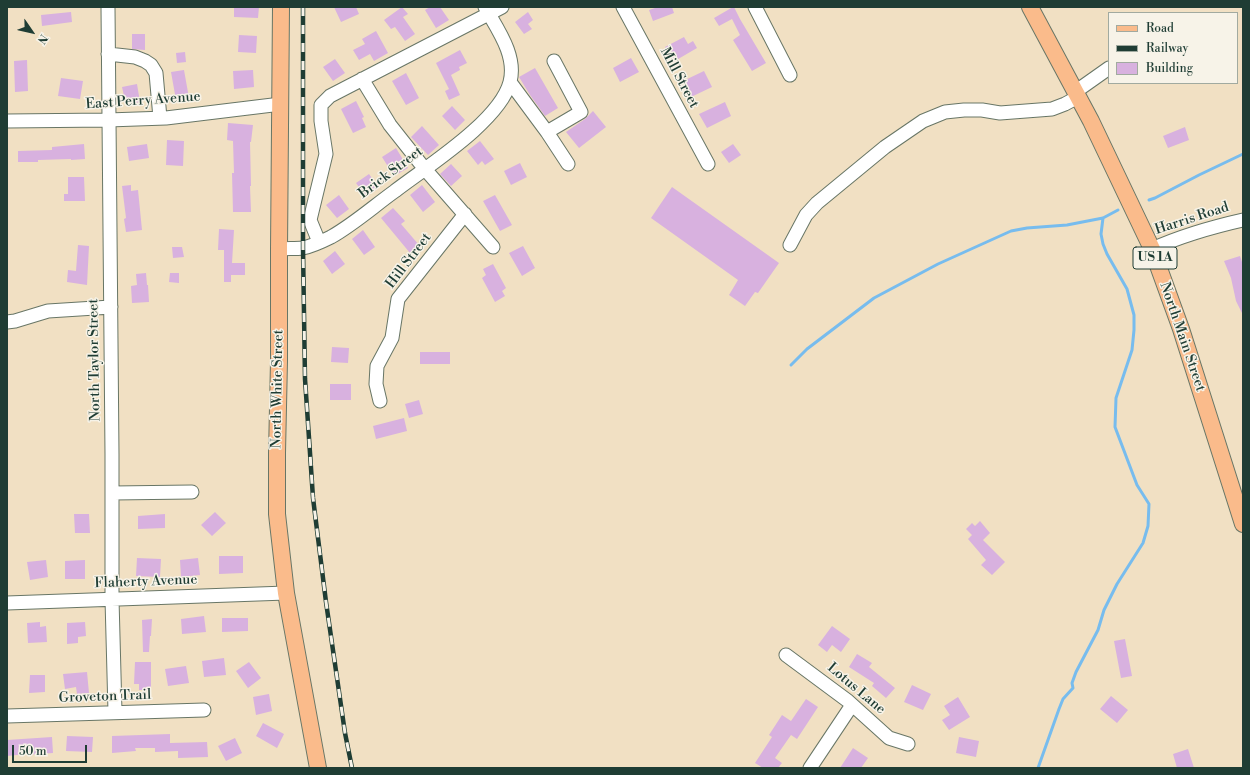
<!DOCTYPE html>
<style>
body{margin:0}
#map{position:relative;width:1250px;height:775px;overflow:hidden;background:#f1e0c3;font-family:"Libre Bodoni",serif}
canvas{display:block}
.frame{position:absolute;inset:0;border:8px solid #1f3d34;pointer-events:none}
.legend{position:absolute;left:1108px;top:12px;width:130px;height:72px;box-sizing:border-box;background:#f7f3e8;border:1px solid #a1aaa0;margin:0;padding:5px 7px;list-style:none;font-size:12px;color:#1f3d34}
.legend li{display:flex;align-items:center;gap:8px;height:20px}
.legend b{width:20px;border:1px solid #a1aaa0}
.north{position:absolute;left:12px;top:12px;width:40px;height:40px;-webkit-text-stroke:3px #f7f3e8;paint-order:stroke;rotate:124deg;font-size:11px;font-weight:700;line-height:16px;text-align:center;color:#1f3d34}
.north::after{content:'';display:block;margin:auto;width:14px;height:18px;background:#1f3d34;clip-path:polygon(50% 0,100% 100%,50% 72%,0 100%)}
.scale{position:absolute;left:12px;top:745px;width:75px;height:18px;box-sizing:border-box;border:2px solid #1f3d34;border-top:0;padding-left:5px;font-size:12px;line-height:14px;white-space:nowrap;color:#1f3d34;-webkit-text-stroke:3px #f7f3e8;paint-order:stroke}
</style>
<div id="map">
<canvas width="1250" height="775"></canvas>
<div class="frame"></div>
<ul class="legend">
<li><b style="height:5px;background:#fabb8b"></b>Road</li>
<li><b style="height:5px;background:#1f3d34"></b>Railway</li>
<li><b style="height:11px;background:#d8b1df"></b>Building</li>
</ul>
<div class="north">N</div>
<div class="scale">50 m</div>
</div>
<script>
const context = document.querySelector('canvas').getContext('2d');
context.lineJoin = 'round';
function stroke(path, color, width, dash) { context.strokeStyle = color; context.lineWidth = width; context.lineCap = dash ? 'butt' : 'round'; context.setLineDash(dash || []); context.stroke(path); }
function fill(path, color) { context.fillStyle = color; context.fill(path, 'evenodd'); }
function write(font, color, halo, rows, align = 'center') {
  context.font = font + ' "Libre Bodoni",serif'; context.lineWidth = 3; context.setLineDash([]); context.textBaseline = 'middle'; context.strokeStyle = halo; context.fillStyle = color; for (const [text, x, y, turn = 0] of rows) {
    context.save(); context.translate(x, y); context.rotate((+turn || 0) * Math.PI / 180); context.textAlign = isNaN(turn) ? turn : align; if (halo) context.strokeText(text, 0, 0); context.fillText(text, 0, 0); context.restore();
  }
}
stroke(new Path2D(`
 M1149,200L1155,198L1199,175L1243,154
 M791,365L807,349L874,298L938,264L1011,231L1027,228L1067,225L1103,218L1118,210
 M1038,768L1059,709L1063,699L1073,688L1072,683L1076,672L1098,630L1104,610L1117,584L1143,543L1148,526L1149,504L1137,485L1115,427L1116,398L1132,350L1134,330V315L1127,289L1107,254L1103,244L1101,234L1103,218`), '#77bcee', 3);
fill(new Path2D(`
 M234,7H259L258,18L234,17Z
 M334,7H356L359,14L341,22Z
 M402,7L408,14L403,17L415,34L405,41L395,27L391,29L384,20Z
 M430,7H440L449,20L436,28L425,10Z
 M658,7H672L674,13L653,21L649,10Z
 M733,7H734L740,19L766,63L752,71L733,40L740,35L732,19L719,26L714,18Z
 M71,12L72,22L42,26L41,15Z
 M528,12L533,20L528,24L532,29L524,34L515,22Z
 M376,31L388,53L374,61L370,54L359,60L353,50L365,44L362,39Z
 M132,34H145V50L132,49Z
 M239,35L257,36L256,53L238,52Z
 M684,37L688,44L693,41L697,48L673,62L665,47Z
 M460,50L467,63L459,67L460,70L451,75L460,95L449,100L445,91L449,89L436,63Z
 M185,52L186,62L177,63L176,53Z
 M631,58L639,72L620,82L613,68Z
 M335,59L345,73L333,81L323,67Z
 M27,60L28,91L15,92L14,61Z
 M535,68L558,108L545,116L530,95L519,77Z
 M184,70L189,98L176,100L171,72Z
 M253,70L254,87L234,89L233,71Z
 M704,71L712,87L691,97L683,81Z
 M406,73L419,98L406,105L392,81Z
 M61,78L83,81L80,99L58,96Z
 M137,84L140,102L126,105L122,87Z
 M356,101L364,117L362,118L366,127L353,133L341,109Z
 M725,102L731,116L707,128L699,114Z
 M452,106L465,120L455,130L442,116Z
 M593,111L606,127L579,148L566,132L585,119Z
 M228,123L253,125L251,142H250L251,186H250L251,212H233L232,173H234L233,141L227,140Z
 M422,126L439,145L428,155L411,137Z
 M1185,127L1189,140L1168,148L1163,136Z
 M167,140L184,141L183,166L166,165Z
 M480,141L494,159L485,165L482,161L478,165L467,151Z
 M84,144L85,159L71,160V159L38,160V162H18V151L52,150V147Z
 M147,144L149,158L129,161L127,147Z
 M733,144L741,155L729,163L721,152Z
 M396,148L408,168L394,176L382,157Z
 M520,163L527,177L511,185L504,171Z
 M451,164L462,176L451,186L440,174Z
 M369,174L379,188L366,197L356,183Z
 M68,177H84L85,201H64V194H68Z
 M131,185V191L138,190L142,230L126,232L124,219L126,218L122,186Z
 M422,185L435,202L423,212L410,195Z
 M672,187L779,263L758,293L755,292L745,306L729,295L738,280L651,218Z
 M339,195L349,209L337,218L326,205Z
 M495,195L512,225L500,231L483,201Z
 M393,208L405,221L401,224L419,245L410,253L381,218Z
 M219,229L234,230L232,263H245V275H231V282H224V250H218Z
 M363,230L375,247L364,255L352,239Z
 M78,245L89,246L87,285L67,282L68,270L76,271Z
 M523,246L535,268L522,276L509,253Z
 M172,247H182L184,257L173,258Z
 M335,251L345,264L332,274L323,261Z
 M1240,256L1243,265V315L1236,301L1231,278L1224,261Z
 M493,264L506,288L502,291L505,296L495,302L482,278L486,275L483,269Z
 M146,273L147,285H148L149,302L132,303L131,286L137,285L136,274Z
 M170,273H179V283L169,282Z
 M332,347L349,348L348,363L331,362Z
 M420,352H450V364H420Z
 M330,384H351V400H330Z
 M419,400L423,414L409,418L405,404Z
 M404,418L407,431L376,439L373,426Z
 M215,512L226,523L212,536L201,525Z
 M74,514H89L90,533H75Z
 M165,514V528L138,529V516Z
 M980,521L990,533L983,540L1005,562L992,575L981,565L986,560L968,539L972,535L966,529L972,523L975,526Z
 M219,556H243V573L219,574Z
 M137,558L161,559L160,577L136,576Z
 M198,558L200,575L181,577L180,560Z
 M46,560L48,577L30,580L27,562Z
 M85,560V579H65V561Z
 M204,616L206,632L182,634L181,619Z
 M222,618H248V631L222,632Z
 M152,619L151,636H150L149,652H143L142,620Z
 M40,622V627L46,626L47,642L28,643L27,623Z
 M85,622L86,636L78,637V643L67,644V623Z
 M832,626L850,639L841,652L832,645L827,652L818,645Z
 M1125,639L1132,676L1121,678L1114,641Z
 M857,654L872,663L869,667L895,688L886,698L872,686L874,683L849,667Z
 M224,658L226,675L204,677L202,661Z
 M135,662H151V690H139V684H134Z
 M249,662L261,678L248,688L236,671Z
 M186,666L189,683L168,686L165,669Z
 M87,672L89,693L77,694L76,687L65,689L63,674Z
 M30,675H45V692L29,693Z
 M912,685L931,694L923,710L904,702Z
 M269,694L272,711L256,715L253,697Z
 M1111,696L1128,710L1117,723L1100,709Z
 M958,697L970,717L949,730L942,720L950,715L944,706Z
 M806,699L818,707L797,739L791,735L775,758L782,763L778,768H763L755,763L772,737L769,735L782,715L791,721Z
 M263,723L284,734L277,748L256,736Z
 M170,734V743L207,742L208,757L178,758V751L155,752V748H135L136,751L112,753V736Z
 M67,736L93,737L92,752L66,751Z
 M52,737L53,753L26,755V754L7,756V740Z
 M959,737L979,741L976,757L956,753Z
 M235,738L242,753L226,761L218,746Z
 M853,748L868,758L861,768H840Z
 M1188,749L1194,768H1177L1173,754Z`), '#d8b1df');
const minor = new Path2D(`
 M108,7L112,454V599L115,712
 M623,7L708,164
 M755,7L790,75
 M108,54L135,57L145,61L151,65L156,73L160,118
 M362,79L390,125L424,168L493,247
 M510,82L547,132L568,164
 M1075,92L1109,68
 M7,121L108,120L166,118L281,104
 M547,132L581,112L554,61
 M319,242L310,220L326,154L321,121V105L330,96L502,7
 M790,245L806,215L817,203L885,147L923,121L945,112L964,110H982L1000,113L1052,109L1065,104L1078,97
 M279,249C286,248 295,249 303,248C312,246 323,241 331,237C354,224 374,206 395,191C426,167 500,121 510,82C517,55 497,29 485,7
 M1152,249C1181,236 1212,227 1243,220
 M7,322L15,321L48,311L111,307
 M380,401L376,384L377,366L392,338L398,299L465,214
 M113,493L192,492
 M7,603L286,593
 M786,655L848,701L889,738L908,744
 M7,716L204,710
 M810,768L852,705`);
const major = new Path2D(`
 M281,7L279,249V361L277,453V514L286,593L318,768
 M1030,7L1091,121L1152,249L1181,329L1243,524`);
stroke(minor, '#687666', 15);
stroke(major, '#687666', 18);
stroke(minor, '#fff', 13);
stroke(major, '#fabb8b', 16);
const rail = new Path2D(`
 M303,7V248L305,379L309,438L313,498L326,602L345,733L352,768`);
stroke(rail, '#1f3d34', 4.5);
stroke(rail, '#f7f3e8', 3, [9]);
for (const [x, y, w] of [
 [1155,258,44]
]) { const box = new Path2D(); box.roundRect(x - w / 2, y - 11, w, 22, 3); context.fillStyle = '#f7f3e8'; context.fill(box); stroke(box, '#1f3d34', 1); }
write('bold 13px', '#1f3d34', null, [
 ["US 1A",1155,258]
]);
write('14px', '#1f3d34', '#f7f3e8', [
 ["Mill Street",679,78,62],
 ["East Perry Avenue",143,101,-4],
 ["Brick Street",391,173,-37],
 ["Harris Road",1192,219,-18],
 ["Hill Street",409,261,-53],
 ["North Main Street",1182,337,71],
 ["North Taylor Street",95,360,-91],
 ["North White Street",278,389,-89],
 ["Flaherty Avenue",146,582,-2],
 ["Lotus Lane",856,689,40],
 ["Groveton Trail",105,697,-2]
]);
</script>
